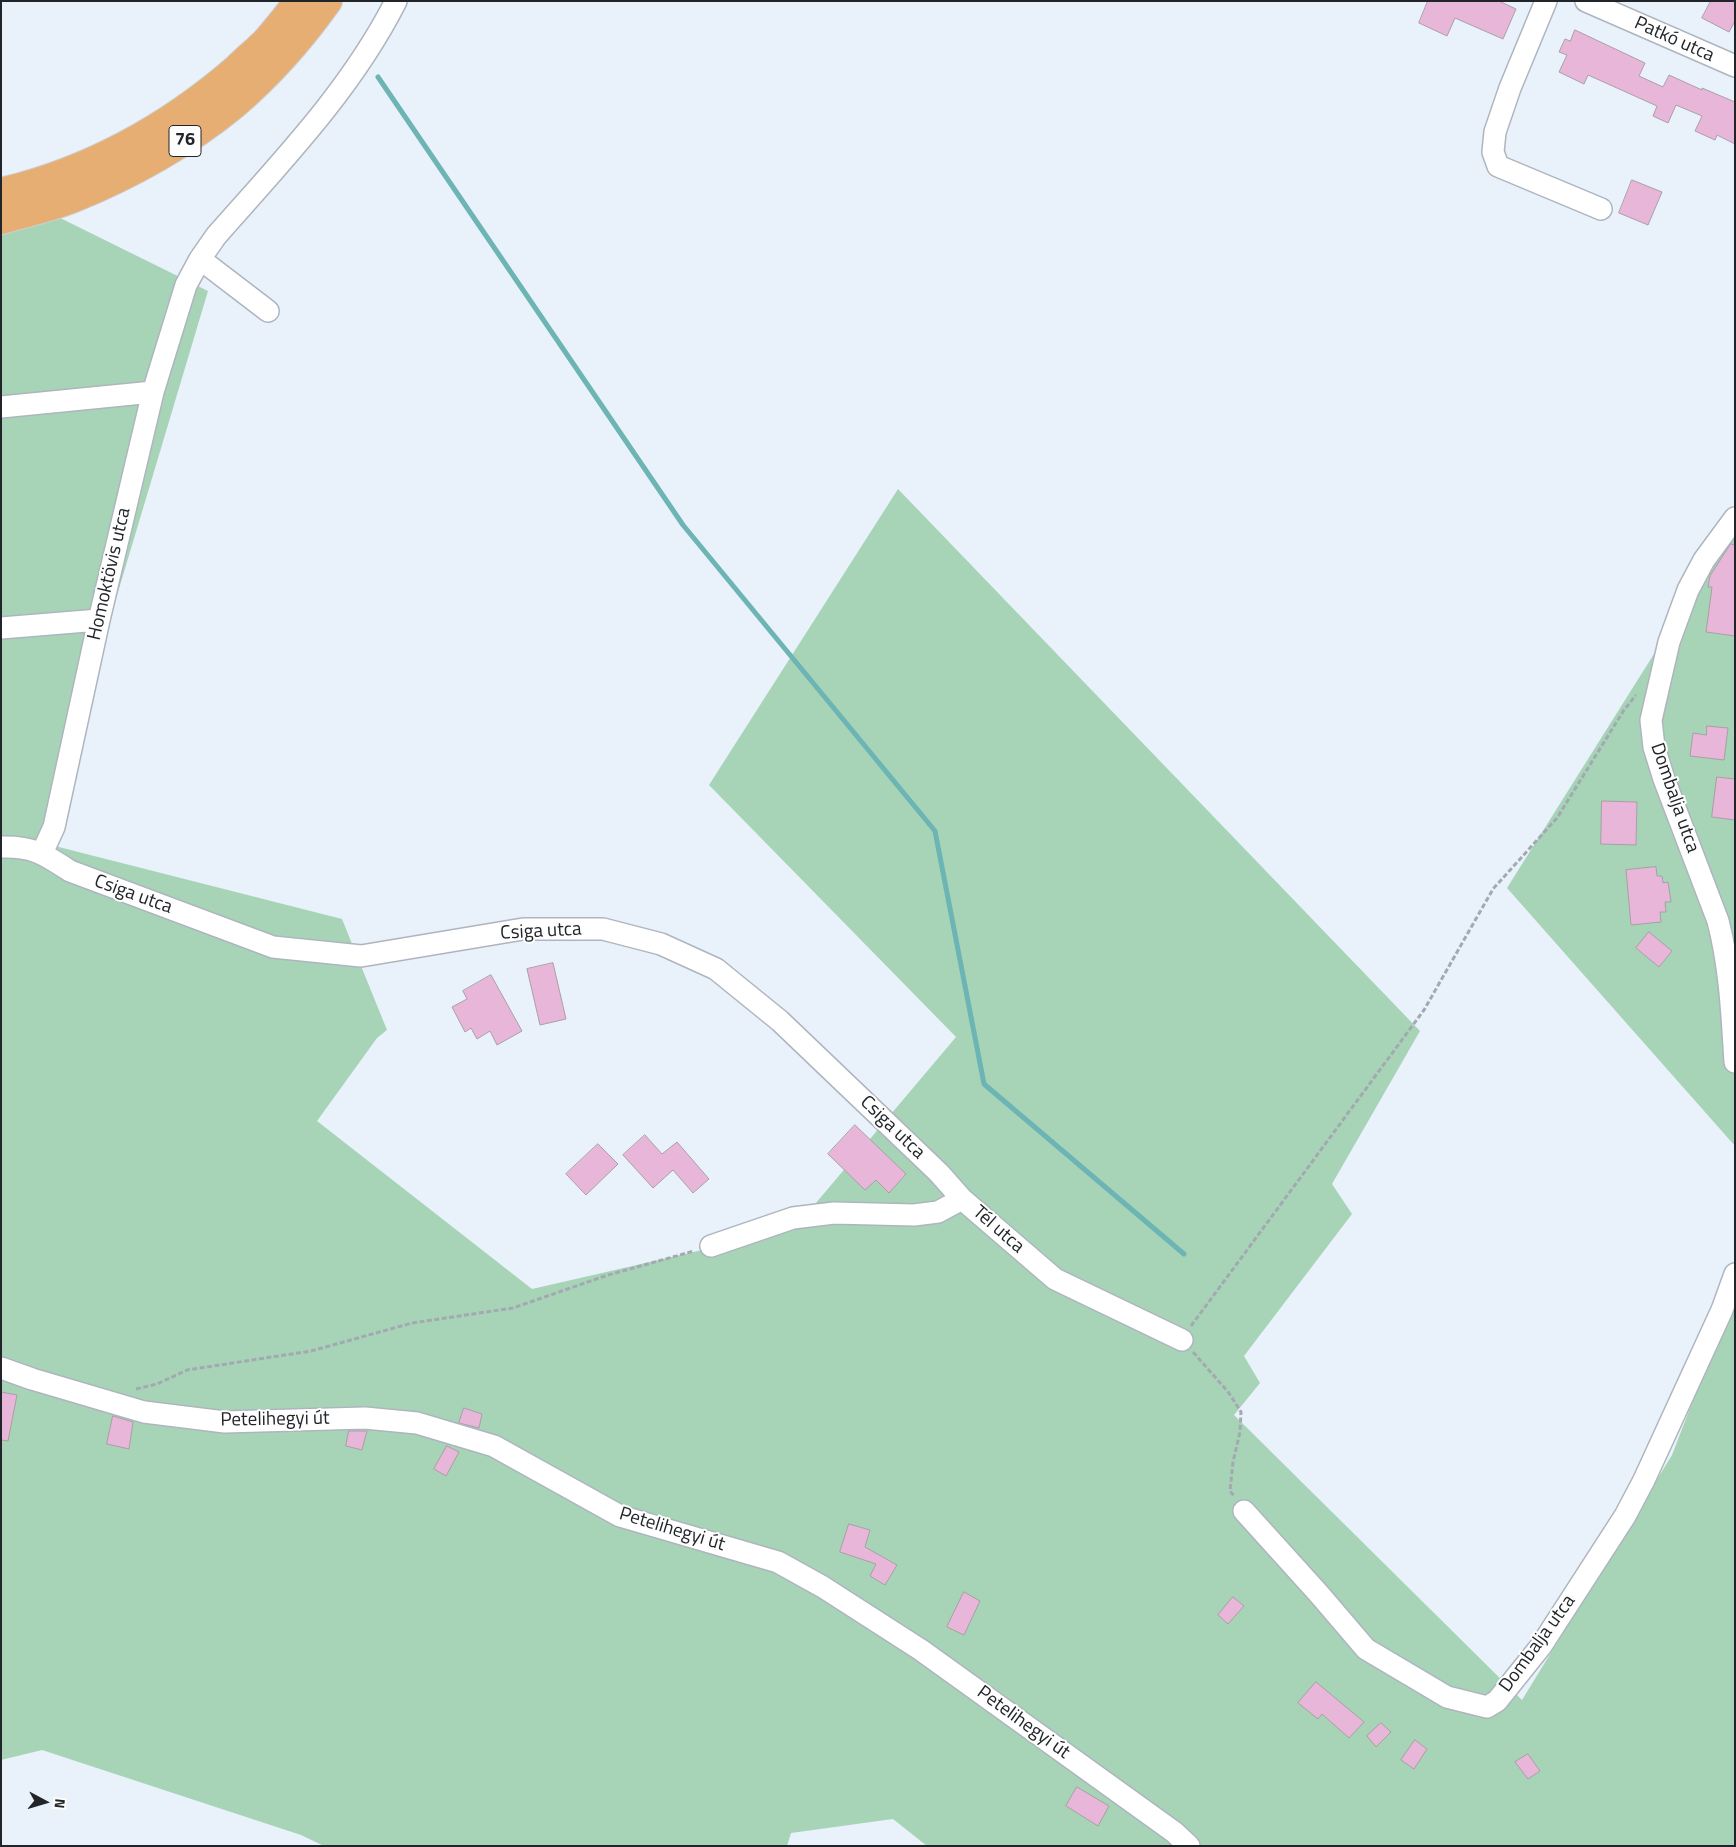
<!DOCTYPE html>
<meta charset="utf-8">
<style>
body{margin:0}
#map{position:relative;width:1736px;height:1847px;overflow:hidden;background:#e9f1fb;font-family:"Titillium Web",sans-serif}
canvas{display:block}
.frame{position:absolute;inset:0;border:2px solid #212428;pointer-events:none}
.north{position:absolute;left:20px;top:1777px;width:50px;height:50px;-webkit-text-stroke:4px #fdfdfd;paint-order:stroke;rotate:96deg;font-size:14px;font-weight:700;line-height:20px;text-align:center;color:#212428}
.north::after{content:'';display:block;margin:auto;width:18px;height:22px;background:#212428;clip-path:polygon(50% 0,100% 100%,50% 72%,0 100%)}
</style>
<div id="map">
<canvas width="1736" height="1847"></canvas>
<div class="frame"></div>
<div class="north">N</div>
</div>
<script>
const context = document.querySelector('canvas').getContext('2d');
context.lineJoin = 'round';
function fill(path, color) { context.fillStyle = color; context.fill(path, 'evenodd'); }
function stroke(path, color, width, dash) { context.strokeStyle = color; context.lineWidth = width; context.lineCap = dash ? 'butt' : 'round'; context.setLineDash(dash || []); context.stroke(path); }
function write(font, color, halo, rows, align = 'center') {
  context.font = font + ' "Titillium Web",sans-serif'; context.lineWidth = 4; context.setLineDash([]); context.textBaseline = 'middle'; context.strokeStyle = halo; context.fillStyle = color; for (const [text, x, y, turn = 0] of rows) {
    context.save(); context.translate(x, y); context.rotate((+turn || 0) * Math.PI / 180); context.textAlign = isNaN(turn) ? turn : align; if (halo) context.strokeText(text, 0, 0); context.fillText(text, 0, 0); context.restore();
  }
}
fill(new Path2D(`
 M1,211H46L208,291L43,843L342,919L387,1030L377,1038L317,1121L532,1289L794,1229L956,1037L709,785L898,489L1420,1031L1332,1184L1352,1214L1244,1356L1260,1383L1234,1415L1522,1700L1672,1455L1735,1291V1846H927L893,1819L791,1833L787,1846H324L301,1835L42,1750L1,1760Z
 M1735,535V1146L1507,888L1691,595Z`), '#a7d4b7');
stroke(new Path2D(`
 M378,77L683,525L935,831L984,1084L1184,1254`), '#6db4b4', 5);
const building = new Path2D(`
 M1428,1H1499L1516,9L1503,39L1455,18L1447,36L1419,23Z
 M1711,1H1735V21L1729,32L1702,18Z
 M1575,30L1645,63L1639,76L1663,87L1669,75L1702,90V88L1735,102V144L1717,135L1715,140L1695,131L1702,116L1676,105L1668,123L1653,116L1657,106L1588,75L1584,84L1559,72L1567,55L1559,52L1565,39L1570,41Z
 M1632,180L1662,192L1648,225L1619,213Z
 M1731,544L1735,545V636L1706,632L1712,587H1708L1710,576Z
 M1707,726L1728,728L1724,760L1690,756L1693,733L1706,735Z
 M1717,777L1735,779V820L1712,817Z
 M1602,801L1637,802L1636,845L1601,844Z
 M1656,867L1657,876H1662L1663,883L1668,882L1671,902H1665L1666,912H1660L1661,922L1631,925L1626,870Z
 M1649,932L1672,951L1659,967L1636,948Z
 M553,963L566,1019L540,1025L527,969Z
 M491,975L522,1031L497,1045L490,1031L477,1039L471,1028L465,1032L452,1007L467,999L463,991Z
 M855,1125L906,1174L889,1193L876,1180L865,1190L828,1154Z
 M645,1135L662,1154L677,1142L709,1179L693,1193L673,1170L653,1188L623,1155Z
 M598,1144L618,1164L586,1195L566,1174Z
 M1,1392L17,1395L8,1441L1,1440Z
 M464,1408L482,1414L479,1428L459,1423Z
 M113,1416L133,1422L129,1449L107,1444Z
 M349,1431H367L362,1450L346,1446Z
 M447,1446L459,1452L446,1476L434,1469Z
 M849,1524L870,1530L865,1547L897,1565L885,1585L870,1576L876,1564L840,1552Z
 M964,1592L980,1601L964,1635L947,1627Z
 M1233,1597L1244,1606L1228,1624L1218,1615Z
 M1316,1682L1364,1722L1349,1738L1322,1714L1318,1719L1298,1703Z
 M1381,1723L1391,1732L1376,1747L1367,1736Z
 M1415,1740L1427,1749L1414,1769L1401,1760Z
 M1528,1754L1540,1771L1528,1779L1515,1762Z
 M1077,1787L1109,1806L1098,1826L1066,1806Z`);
fill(building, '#e7b6d8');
stroke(building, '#aa9fa6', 1);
const minor = new Path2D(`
 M1546,1L1510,88L1495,132L1493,152L1498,166L1601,209
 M1586,1L1735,66
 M200,259L268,311
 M1,407L153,392
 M1735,518L1704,560L1688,590L1669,642L1651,720L1654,747L1664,779L1718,921C1730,967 1732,1015 1735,1062
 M1,628L99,620
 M1,847C33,846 44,854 70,871L273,947L361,956L523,929H603L661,944L716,969L780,1021L939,1173L962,1199L1055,1279L1182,1340
 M42,853L54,827L99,620L153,392L186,285L200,259L216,236C281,162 351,90 396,1
 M711,1246L793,1218L834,1213L914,1215L938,1212L962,1199
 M1,1368L32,1379L144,1412L225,1422L365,1418L417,1423L494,1446L620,1516L778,1562L823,1587L921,1650L1174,1832L1189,1846
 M1244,1511L1319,1594L1366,1649L1447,1697L1487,1707L1497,1701L1541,1646L1625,1516L1644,1480L1722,1310L1735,1274`);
const major = new Path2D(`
 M1,192C89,171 169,127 237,68C246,59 256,51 265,42C277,29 287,15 299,1
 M1,220C25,213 51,208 74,198C129,176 188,143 234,105C269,75 301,39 328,1`);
stroke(minor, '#aeb5bf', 24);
stroke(major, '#cecfd0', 30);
stroke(new Path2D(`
 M1191,1326L1424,1010L1493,889L1557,818L1624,710L1636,695
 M1193,1352L1229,1393L1241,1412L1240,1432L1233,1462L1230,1491L1234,1496
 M136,1389L157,1384L187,1370L311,1351L412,1323L513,1308L605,1276L694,1251`), '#a3a9b1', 3, [5, 2.5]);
stroke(minor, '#fff', 21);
stroke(major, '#e6ae72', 28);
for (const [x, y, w] of [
 [185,141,32]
]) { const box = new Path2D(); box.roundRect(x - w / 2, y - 15.5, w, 31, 4); context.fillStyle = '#fdfdfd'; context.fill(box); stroke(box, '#212428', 1); }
write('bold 18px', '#212428', null, [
 ["76",185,141]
]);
write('19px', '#212428', '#fdfdfd', [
 ["Patkó utca",1674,40,24],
 ["Homoktövis utca",110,574,-77],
 ["Dombalja utca",1674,798,71],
 ["Csiga utca",133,895,20],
 ["Csiga utca",541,932,-3],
 ["Csiga utca",892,1128,44],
 ["Tél utca",998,1230,41],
 ["Petelihegyi út",275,1420,-1],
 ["Petelihegyi út",672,1530,17],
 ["Dombalja utca",1538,1644,-54],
 ["Petelihegyi út",1023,1723,36]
]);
</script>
